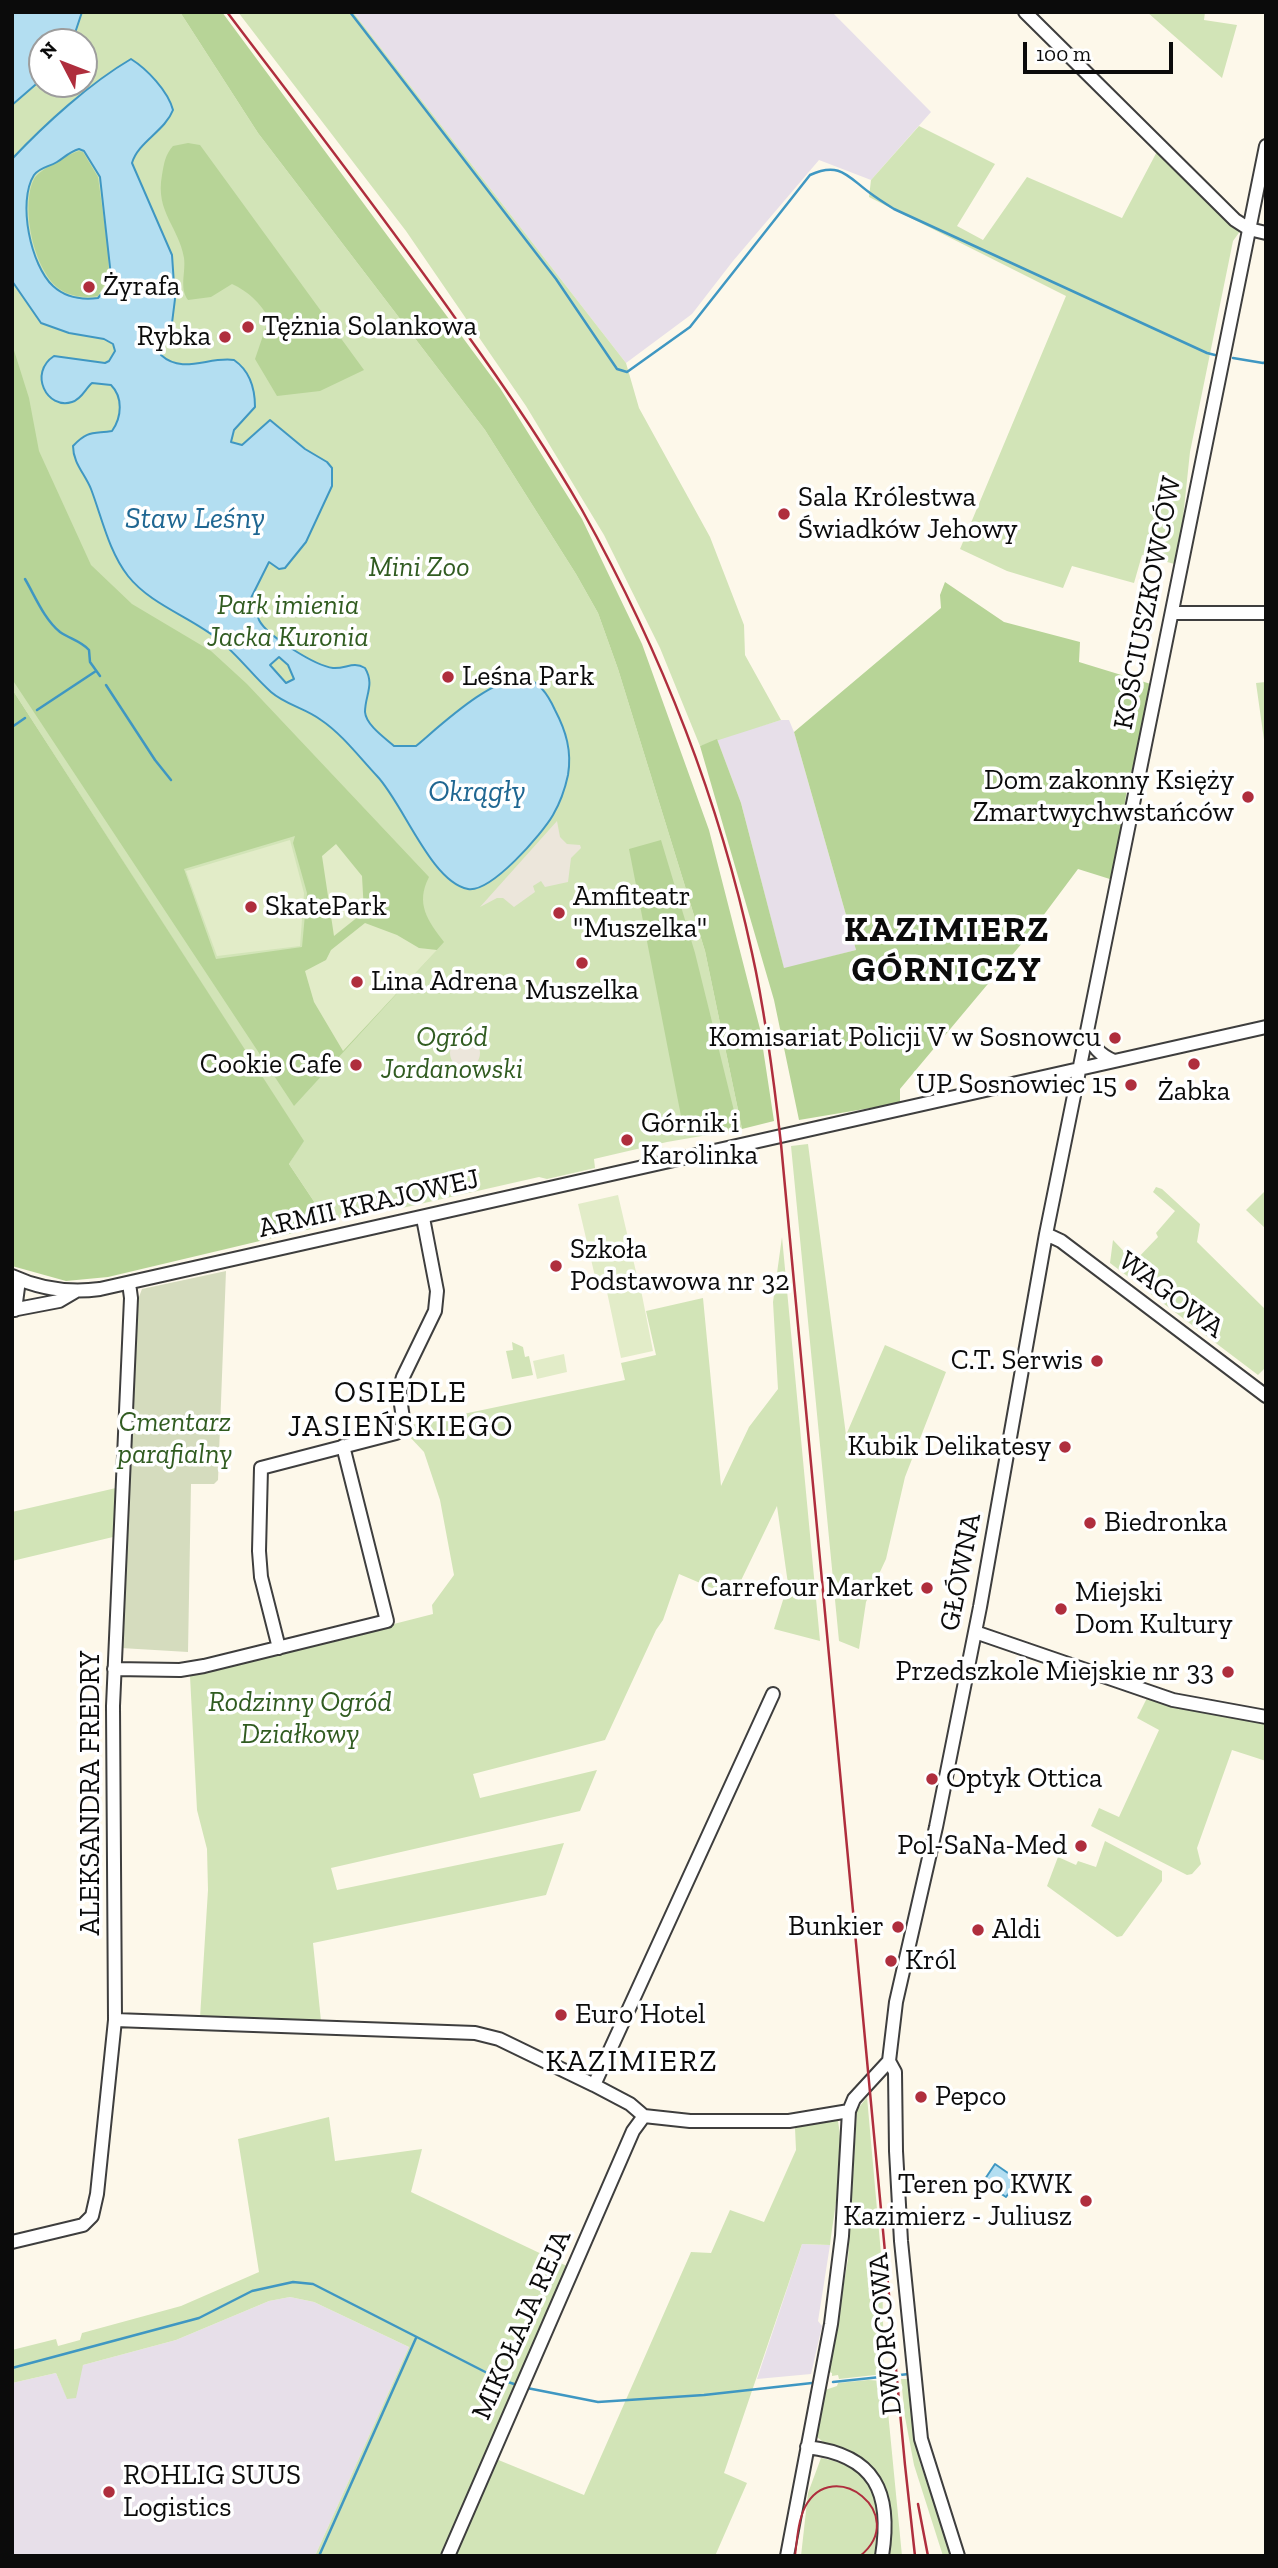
<!DOCTYPE html>
<meta charset="utf-8">
<style>
body{margin:0}
#map{position:relative;width:1278px;height:2568px;overflow:hidden;background:#fdf8ea;font-family:"Zilla Slab",serif}
canvas{display:block}
.frame{position:absolute;inset:0;border:14px solid #0b0b0b;pointer-events:none}
.north{position:absolute;left:28px;top:28px;width:70px;height:70px;box-sizing:border-box;background:#fff;border:2px solid #9d9d9d;border-radius:50%;rotate:312deg;font-size:19px;font-weight:700;line-height:28px;text-align:center;color:#0b0b0b}
.north::after{content:'';display:block;margin:auto;width:24px;height:32px;background:#af2e3d;clip-path:polygon(50% 0,100% 100%,50% 72%,0 100%)}
.scale{position:absolute;left:1023px;top:42px;width:150px;height:32px;box-sizing:border-box;border:4px solid #0b0b0b;border-top:0;padding-left:9px;font-size:21px;line-height:24px;white-space:nowrap;color:#0b0b0b;-webkit-text-stroke:5px #fff;paint-order:stroke}
</style>
<div id="map">
<canvas width="1278" height="2568"></canvas>
<div class="frame"></div>
<div class="north">N</div>
<div class="scale">100 m</div>
</div>
<script>
const context = document.querySelector('canvas').getContext('2d');
context.lineJoin = 'round';
function fill(path, color) { context.fillStyle = color; context.fill(path, 'evenodd'); }
function stroke(path, color, width, dash) { context.strokeStyle = color; context.lineWidth = width; context.lineCap = dash ? 'butt' : 'round'; context.setLineDash(dash || []); context.stroke(path); }
function write(font, color, halo, rows, align = 'center') {
  context.font = font + ' "Zilla Slab",serif'; context.lineWidth = 7; context.setLineDash([]); context.textBaseline = 'middle'; context.strokeStyle = halo; context.fillStyle = color; for (const [text, x, y, turn = 0] of rows) {
    context.save(); context.translate(x, y); context.rotate((+turn || 0) * Math.PI / 180); context.textAlign = isNaN(turn) ? turn : align; if (halo) context.strokeText(text, 0, 0); context.fillText(text, 0, 0); context.restore();
  }
}
fill(new Path2D(`
 M353,12H832L931,112L871,180L819,160L733,261L692,314L626,363Z
 M781,720H789L794,732L856,950L784,969L741,803L717,739Z
 M802,2244L830,2245L818,2321L822,2326L811,2374L757,2379Z
 M290,2297L314,2302L409,2347L315,2556H12V2383L56,2373L67,2398L83,2365L176,2340L269,2301Z`), '#e7dfe9');
fill(new Path2D(`
 M82,12H180L258,133L485,430L576,574L598,613L618,669L705,951L742,1129L667,1142L594,1159L595,1168L547,1179L539,1177L389,1211L384,1207L327,1221L289,1164L303,1141L12,689V105L42,79V84H84V42H72Z
 M238,12H353L626,363L639,408L710,537L744,625L745,655L781,720L700,746L660,648L604,535L526,406L406,231Z
 M1147,12H1205L1204,20L1237,25L1222,78Z
 M919,126L995,164L957,226L983,240L1027,177L1122,218L1162,142L1246,223L1233,241L1190,452L1178,565L1142,555L1134,583L1072,566L1063,588L1007,571L960,549L1066,296L869,197L871,180Z
 M1266,682V754L1256,683Z
 M808,1144L846,1435L885,1345L946,1372L905,1477L886,1559L866,1602L859,1649L839,1641L791,1146Z
 M1156,1187L1162,1189L1200,1224L1197,1242L1266,1310V1367L1258,1375L1110,1263L1113,1240L1134,1262L1158,1237L1156,1233L1175,1211L1153,1192Z
 M1264,1192L1266,1193V1229L1246,1210Z
 M782,1237L820,1641L774,1629L788,1584L777,1506L733,1597L679,1574L663,1620L656,1630L605,1740L473,1774L480,1798L597,1770L580,1811L331,1868L337,1890L564,1843L546,1895L313,1943L321,2021L200,2018L208,1890L207,1849L197,1810L190,1676L433,1614L432,1605L454,1575L440,1500L424,1452L408,1435L411,1425L625,1380L621,1363L656,1355L646,1311L703,1298L721,1486L749,1427L778,1389L773,1302Z
 M512,1342L523,1347L525,1357L529,1356L533,1375L512,1379L506,1351L513,1350Z
 M116,1488L113,1537L12,1561V1512Z
 M1148,1696L1266,1721V1761L1232,1750L1197,1848L1201,1864L1192,1874L1187,1875L1091,1826L1099,1808L1119,1817L1159,1730L1137,1718Z
 M1105,1841L1162,1871V1881L1122,1936L1117,1937L1047,1886L1058,1857L1076,1865L1078,1861L1096,1867Z
 M867,2097L882,2265L884,2374L839,2379L838,2375L832,2376V2373L829,2372L848,2259L857,2110Z
 M329,2117L335,2161L422,2149L411,2192L569,2267L441,2556H315L409,2347L314,2302L290,2297L269,2301L176,2340L83,2365L76,2398L67,2399L56,2373L12,2383V2350L56,2339L58,2346L80,2340L82,2333L181,2306L259,2272L238,2139Z
 M828,2120L838,2121C845,2161 835,2205 830,2245L802,2244L724,2473L747,2483L715,2556H454L496,2459L584,2495L691,2252L711,2253L730,2210L764,2222L796,2150L795,2128Z
 M901,2379H907L909,2386L920,2463L952,2556H943L914,2465L905,2417Z
 M868,2380L885,2381L902,2556H887L885,2492L817,2437L825,2390L837,2386L838,2383Z
 M821,2458C878,2468 885,2505 876,2556H801L808,2493Z`), '#d2e4b7');
fill(new Path2D(`
 M180,12H222L500,388L582,519L642,644L709,830L760,1029L774,1121L742,1129L705,951L618,669L598,613L576,574L485,430L258,133Z
 M188,143L200,145L364,370L320,391L277,396L255,359L269,318C259,302 249,292 232,284L211,297L188,300C179,288 186,272 184,258C179,227 155,212 162,175C164,163 165,155 173,146Z
 M79,151L83,152L98,177L108,249L109,276L98,296C85,298 72,297 61,290C34,273 20,206 34,179C38,171 70,153 79,151Z
 M12,344L29,398L39,451L91,565L132,604L211,651L247,684L429,877C415,904 428,921 444,942L294,1106L12,679ZM295,836L293,843L307,893L302,947L216,959L184,869Z
 M945,582L1004,622L1080,642L1079,662L1154,685L1127,789L1113,880L1078,869L1028,936L900,1089V1103L799,1120L774,1000L700,746L717,739L741,803L784,968L856,950L794,732L941,608L940,595Z
 M12,689L304,1141L289,1164L327,1221L323,1226L108,1277L66,1281L12,1266Z
 M661,840L695,953L738,1127L709,1132L681,1116L629,849Z`), '#b7d497');
fill(new Path2D(`
 M226,1271L218,1480L214,1484H191L188,1652L121,1648L137,1302L142,1289Z`), '#d5dcbe');
fill(new Path2D(`
 M290,840L304,893L300,946L217,956L186,871Z
 M336,844L362,876L364,912L334,936L322,856Z
 M365,923L397,935L419,948L437,950L343,1051L314,1002L305,971L326,960L331,950Z
 M618,1195L637,1276L597,1285L578,1204Z
 M640,1285L653,1351L621,1358L607,1292Z
 M564,1354L567,1372L537,1379L533,1361Z`), '#e2ecc8');
fill(new Path2D(`
 M557,821L560,837L567,844L580,845L581,848L571,858L568,882L545,887L541,881L533,886L535,892L514,907L503,898H497L480,907Z
 M450 1053a15 15 0 1 1 30 0a15 15 0 1 1-30 0Z`), '#ece6db');
const water = new Path2D(`
 M12,12H82L72,42H42V79L12,105Z
 M131,59C147,69 168,91 173,110C165,131 138,142 132,163L172,255L175,299L172,323L162,341L161,355C183,375 209,356 234,360C250,371 255,388 255,407L234,430L231,442L242,445L270,420L305,449L327,462L332,468V486L306,542L285,568L279,569L269,562L250,600C255,607 256,612 259,620C267,636 316,666 333,668C346,669 353,661 365,668C375,685 365,695 365,712C366,725 385,738 394,746H416C439,727 495,673 527,679C540,682 550,699 555,710C566,731 572,751 568,775C565,789 560,803 553,815C542,834 491,893 468,889C431,882 403,803 377,776C360,758 342,734 321,720C305,708 286,705 271,692C253,676 238,655 219,640C191,617 151,605 128,576C109,552 102,518 91,489C85,474 73,463 73,446C88,430 93,434 112,431C122,417 123,397 111,385L92,383C85,389 82,399 72,402C47,410 28,373 54,356L105,363L109,361L115,351L113,344L104,339L69,333L41,323L12,281V159C45,124 90,83 131,59ZM79,149L84,151L100,177L111,276L107,287L98,298C82,300 66,298 53,286C31,266 17,202 34,175C40,167 49,167 57,162C65,157 69,152 79,149ZM279,657L288,665L294,679L286,683L270,665Z
 M995,2164L1018,2180L1006,2197L983,2182Z`);
fill(water, '#b3def1');
stroke(water, '#3f97c2', 2);
stroke(new Path2D(`
 M350,12L556,279L617,369L627,372L690,327L810,175C840,161 848,177 870,193C878,199 886,204 894,209L1207,353L1215,355
 M1233,358L1263,363L1266,362
 M25,579C35,596 44,619 60,632C70,639 81,641 89,650L90,662L100,676
 M106,685L155,760L171,780
 M37,710L96,671
 M12,727L25,718
 M12,2368L199,2318L252,2291L293,2282L313,2284L499,2379L517,2385
 M833,2382L909,2374
 M527,2388L598,2402L704,2395L812,2383
 M319,2556L416,2338`), '#3f97c2', 2.5);
const minor = new Path2D(`
 M1025,12L1235,220L1249,229L1266,233
 M1172,613H1266
 M1088,1032C1092,1047 1100,1055 1114,1061
 M1046,1234L1061,1241L1266,1396
 M12,1276C40,1289 69,1293 100,1289L1266,1027
 M12,1310L59,1301L76,1291
 M15,1310L19,1280
 M975,1632L1173,1700L1266,1717
 M279,1648L261,1577L259,1551L261,1468L396,1433L404,1425L399,1391L403,1377L435,1311L437,1291L423,1218
 M114,1669L180,1670L204,1666L387,1621L343,1446
 M115,2020L475,2033L499,2039L594,2085L630,2104L644,2116L690,2121H789L849,2111
 M889,2061L895,2072L896,2151L901,2241L921,2439L958,2556
 M594,2085L773,1694
 M12,2242L83,2225L92,2216L97,2194L115,2020L113,1706L131,1298L129,1283
 M807,2447C876,2455 892,2493 882,2556
 M448,2556L633,2131L644,2116
 M787,2556L831,2324L842,2236L849,2111L854,2099L889,2061L896,2002L936,1827L980,1607L1046,1234L1266,146`);
stroke(minor, '#3e3e3e', 16);
stroke(minor, '#fff', 12);
stroke(new Path2D(`
 M795,2556C797,2540 798,2521 805,2507C833,2454 911,2515 860,2556`), '#af2e3d', 2);
stroke(new Path2D(`
 M227,12C305,115 384,217 458,322C502,383 545,445 582,510C659,648 719,799 752,953C766,1016 774,1081 781,1144L905,2465L915,2556
 M918,2504L928,2556`), '#af2e3d', 2.5);
for (const [x, y, r, color] of [
 [89,287,7,"#af2e3d"],
 [248,327,7,"#af2e3d"],
 [225,337,7,"#af2e3d"],
 [784,514,7,"#af2e3d"],
 [448,677,7,"#af2e3d"],
 [1248,797,7,"#af2e3d"],
 [251,907,7,"#af2e3d"],
 [559,913,7,"#af2e3d"],
 [582,963,7,"#af2e3d"],
 [357,982,7,"#af2e3d"],
 [1115,1038,7,"#af2e3d"],
 [1194,1064,7,"#af2e3d"],
 [356,1065,7,"#af2e3d"],
 [1131,1085,7,"#af2e3d"],
 [627,1140,7,"#af2e3d"],
 [556,1266,7,"#af2e3d"],
 [1097,1361,7,"#af2e3d"],
 [1065,1447,7,"#af2e3d"],
 [1090,1523,7,"#af2e3d"],
 [927,1588,7,"#af2e3d"],
 [1061,1609,7,"#af2e3d"],
 [1228,1672,7,"#af2e3d"],
 [932,1779,7,"#af2e3d"],
 [1081,1846,7,"#af2e3d"],
 [898,1927,7,"#af2e3d"],
 [978,1930,7,"#af2e3d"],
 [891,1961,7,"#af2e3d"],
 [561,2015,7,"#af2e3d"],
 [921,2097,7,"#af2e3d"],
 [1086,2201,7,"#af2e3d"],
 [109,2492,7,"#af2e3d"]
]) { const dot = new Path2D(); dot.arc(x, y, r, 0, 2 * Math.PI); context.fillStyle = color; context.fill(dot); stroke(dot, '#fff', 2.5); }
write('28px', '#0b0b0b', '#fff', [
 ["Żyrafa",103,287],
 ["Tężnia Solankowa",262,327],
 ["Rybka",211,337,"right"],
 ["Sala Królestwa",798,498],
 ["Świadków Jehowy",798,530],
 ["Leśna Park",462,677],
 ["Dom zakonny Księży",1234,781,"right"],
 ["Zmartwychwstańców",1234,813,"right"],
 ["Amfiteatr",573,897],
 ["\"Muszelka\"",573,929],
 ["SkatePark",265,907],
 ["Lina Adrena",371,982],
 ["Muszelka",582,991,"center"],
 ["Komisariat Policji V w Sosnowcu",1101,1038,"right"],
 ["Cookie Cafe",342,1065,"right"],
 ["UP Sosnowiec 15",1117,1085,"right"],
 ["Żabka",1194,1092,"center"],
 ["Górnik i",641,1124],
 ["Karolinka",641,1156],
 ["Szkoła",570,1250],
 ["Podstawowa nr 32",570,1282],
 ["C.T. Serwis",1083,1361,"right"],
 ["Kubik Delikatesy",1051,1447,"right"],
 ["Biedronka",1104,1523],
 ["Carrefour Market",913,1588,"right"],
 ["Miejski",1075,1593],
 ["Dom Kultury",1075,1625],
 ["Przedszkole Miejskie nr 33",1214,1672,"right"],
 ["Optyk Ottica",946,1779],
 ["Pol-SaNa-Med",1067,1846,"right"],
 ["Bunkier",884,1927,"right"],
 ["Aldi",992,1930],
 ["Król",905,1961],
 ["Euro Hotel",575,2015],
 ["Pepco",935,2097],
 ["Teren po KWK",1072,2185,"right"],
 ["Kazimierz - Juliusz",1072,2217,"right"],
 ["ROHLIG SUUS",123,2476],
 ["Logistics",123,2508]
], 'left');
write('italic 28px', '#315c21', '#fff', [
 ["Mini Zoo",419,568],
 ["Park imienia",288,606],
 ["Jacka Kuronia",288,638],
 ["Ogród",452,1038],
 ["Jordanowski",452,1070],
 ["Cmentarz",175,1423],
 ["parafialny",175,1455],
 ["Rodzinny Ogród",300,1703],
 ["Działkowy",300,1735]
]);
write('28px', '#0b0b0b', '#fff', [
 ["KOŚCIUSZKOWCÓW",1148,603,-79],
 ["ARMII KRAJOWEJ",369,1204,-13],
 ["WAGOWA",1171,1295,37],
 ["GŁÓWNA",961,1572,-79],
 ["ALEKSANDRA FREDRY",91,1793,-90],
 ["MIKOŁAJA REJA",522,2325,-66],
 ["DWORCOWA",886,2334,-95]
]);
write('italic 30px', '#1f6792', '#fff', [
 ["Staw Leśny",195,519],
 ["Okrągły",477,792]
]);
context.letterSpacing = '2px';
write('30px', '#0b0b0b', '#fff', [
 ["OSIEDLE",401,1393],
 ["JASIEŃSKIEGO",401,1427],
 ["KAZIMIERZ",632,2062]
]);
context.letterSpacing = '0px';
context.letterSpacing = '2px';
write('bold 35px', '#0b0b0b', '#fff', [
 ["KAZIMIERZ",947,931],
 ["GÓRNICZY",947,971]
]);
context.letterSpacing = '0px';
</script>
